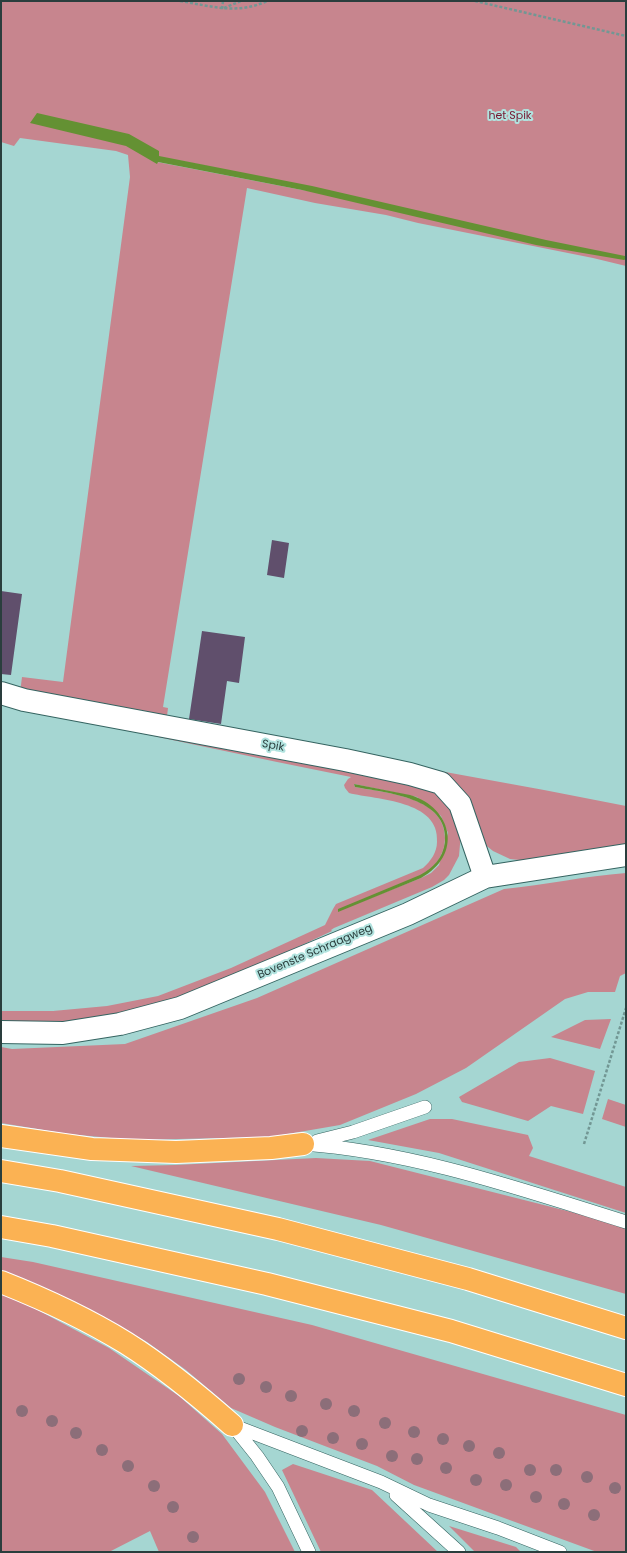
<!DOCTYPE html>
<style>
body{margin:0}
#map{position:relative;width:627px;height:1553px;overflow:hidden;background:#a5d6d2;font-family:Poppins,sans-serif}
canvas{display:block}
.frame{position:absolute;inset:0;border:2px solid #2a3e3d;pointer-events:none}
</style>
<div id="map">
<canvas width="627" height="1553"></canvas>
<div class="frame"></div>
</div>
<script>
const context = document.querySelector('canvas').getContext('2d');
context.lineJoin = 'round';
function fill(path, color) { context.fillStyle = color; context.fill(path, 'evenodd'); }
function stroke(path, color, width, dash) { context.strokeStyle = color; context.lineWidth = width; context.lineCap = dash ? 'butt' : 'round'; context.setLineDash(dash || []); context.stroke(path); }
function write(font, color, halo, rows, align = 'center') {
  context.font = font + ' Poppins,sans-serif'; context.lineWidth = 4; context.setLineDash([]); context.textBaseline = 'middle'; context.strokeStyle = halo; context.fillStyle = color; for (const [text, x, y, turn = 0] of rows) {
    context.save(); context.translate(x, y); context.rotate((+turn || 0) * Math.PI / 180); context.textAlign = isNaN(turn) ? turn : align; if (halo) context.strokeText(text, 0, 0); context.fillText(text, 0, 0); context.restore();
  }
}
fill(new Path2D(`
 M1,1H626V266L593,258L418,223L386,215L315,203L247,188L163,707L168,708L167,716L20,693L22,677L63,682L130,177L128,155L116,151L20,138L14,146L1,142ZM143,155L182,161L357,197L302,190L157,162V163Z
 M46,714L425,785L446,798L461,833L459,856L449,875L444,880L432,887L334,928L331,930L332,931C258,965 185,1003 104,1017C70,1023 35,1022 1,1022V1011H53L107,1006L158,996L231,968L325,925L333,909L336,904L423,868C431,861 437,852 437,842C440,800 377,800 349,793L345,788L344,785L348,779L351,777C249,757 148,734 46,714ZM354,784L417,797L441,816L448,833L439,865L431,873L421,878L338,911C358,902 379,894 399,885C409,880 421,877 430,870C439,862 445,850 445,838C445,796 385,793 355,787Z
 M341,753L544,790L626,806V847L529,861L510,859L493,851L483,843L452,789Z
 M626,873V973L620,976L615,992H588L565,999L466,1068L416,1094L340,1125L270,1137L133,1140L68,1134L1,1123V1047L12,1049L125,1044L257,998L504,889C545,885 585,876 626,873Z
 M611,1019L600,1049L551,1037L585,1020Z
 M550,1058L595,1071L583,1114L551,1106L528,1121L462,1102L459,1097L519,1062Z
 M608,1099L626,1105V1127L602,1119Z
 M430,1119H452L528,1135L533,1148L529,1156L626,1187V1213L439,1153L368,1140Z
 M316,1158L370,1161L603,1220L626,1227V1294L381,1225L131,1166L175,1165Z
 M1,1257L33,1262L312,1325L626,1415V1552H597L414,1485L377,1466L275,1427L231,1408L186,1370L147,1342L92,1311L27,1281L1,1271Z
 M1,1293L17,1299L109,1348L179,1396L222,1434L265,1492L295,1552H159L150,1531L109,1552H1Z
 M293,1464L372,1490L438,1552H321L282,1470Z
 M449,1526L516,1547L521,1552H475Z`), '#c7858e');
fill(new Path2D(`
 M37,113L129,134L159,151V156L312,186L546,240L625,256L626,259L624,260L536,245L302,190L158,162L157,164L126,146L30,123Z
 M354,784L410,795C453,808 463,855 421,878L338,912V909L420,875C433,868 443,858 445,842C449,797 386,793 355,787Z`), '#649133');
fill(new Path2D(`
 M272,540L289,543L284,578L267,575Z
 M1,591L22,594L11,675L1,674Z
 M202,631L245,637L239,683L227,681L221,724L189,719Z`), '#604f6c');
const service = new Path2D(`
 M317,1141L353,1132L425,1107
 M303,1144C414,1152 520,1189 626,1222
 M232,1425L381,1482L429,1505L498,1528L560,1552
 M233,1426L257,1456L278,1487L309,1552
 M396,1495L459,1552`);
const minor = new Path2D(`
 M1,693L24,700L345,760L410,774L441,783L460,804L485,877
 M1,1032L63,1033L120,1024L180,1008L408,914L485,877L626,855`);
const motorway = new Path2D(`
 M1,1136L92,1149L176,1152L271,1148L303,1144
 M1,1171L60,1181L278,1229L468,1279L626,1328
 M1,1227L52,1236L267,1284L451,1331L626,1385
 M1,1282C44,1299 87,1319 126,1343C164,1367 198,1395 232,1425`);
stroke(service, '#356461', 14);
stroke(minor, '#356461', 24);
stroke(motorway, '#fff', 24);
stroke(new Path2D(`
 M180,1C211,6 237,15 267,1
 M475,1L626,36
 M224,8L241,1
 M222,9L223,1
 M584,1144L626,1008`), '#729794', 2.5, [3, 2]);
stroke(service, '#fff', 13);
stroke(minor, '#fff', 22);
stroke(motorway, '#fbb253', 22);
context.fillStyle = '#8c6e79';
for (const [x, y] of [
 [239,1379],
 [266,1387],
 [291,1396],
 [326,1404],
 [22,1411],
 [354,1411],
 [52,1421],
 [385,1423],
 [302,1431],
 [414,1432],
 [76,1433],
 [333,1438],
 [443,1439],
 [362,1444],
 [469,1446],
 [102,1450],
 [499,1453],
 [392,1456],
 [417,1459],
 [128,1466],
 [446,1468],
 [530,1470],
 [556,1470],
 [587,1477],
 [476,1480],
 [506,1485],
 [154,1486],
 [615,1488],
 [536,1497],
 [564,1504],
 [173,1507],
 [594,1515],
 [193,1537]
]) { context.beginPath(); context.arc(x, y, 6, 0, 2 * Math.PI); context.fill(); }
write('11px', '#781831', '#b1e3df', [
 ["het Spik",510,116]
]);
write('11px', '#2a3e3d', '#b1e3df', [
 ["Spik",273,746,10],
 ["Bovenste Schraagweg",315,952,-23]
]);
</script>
